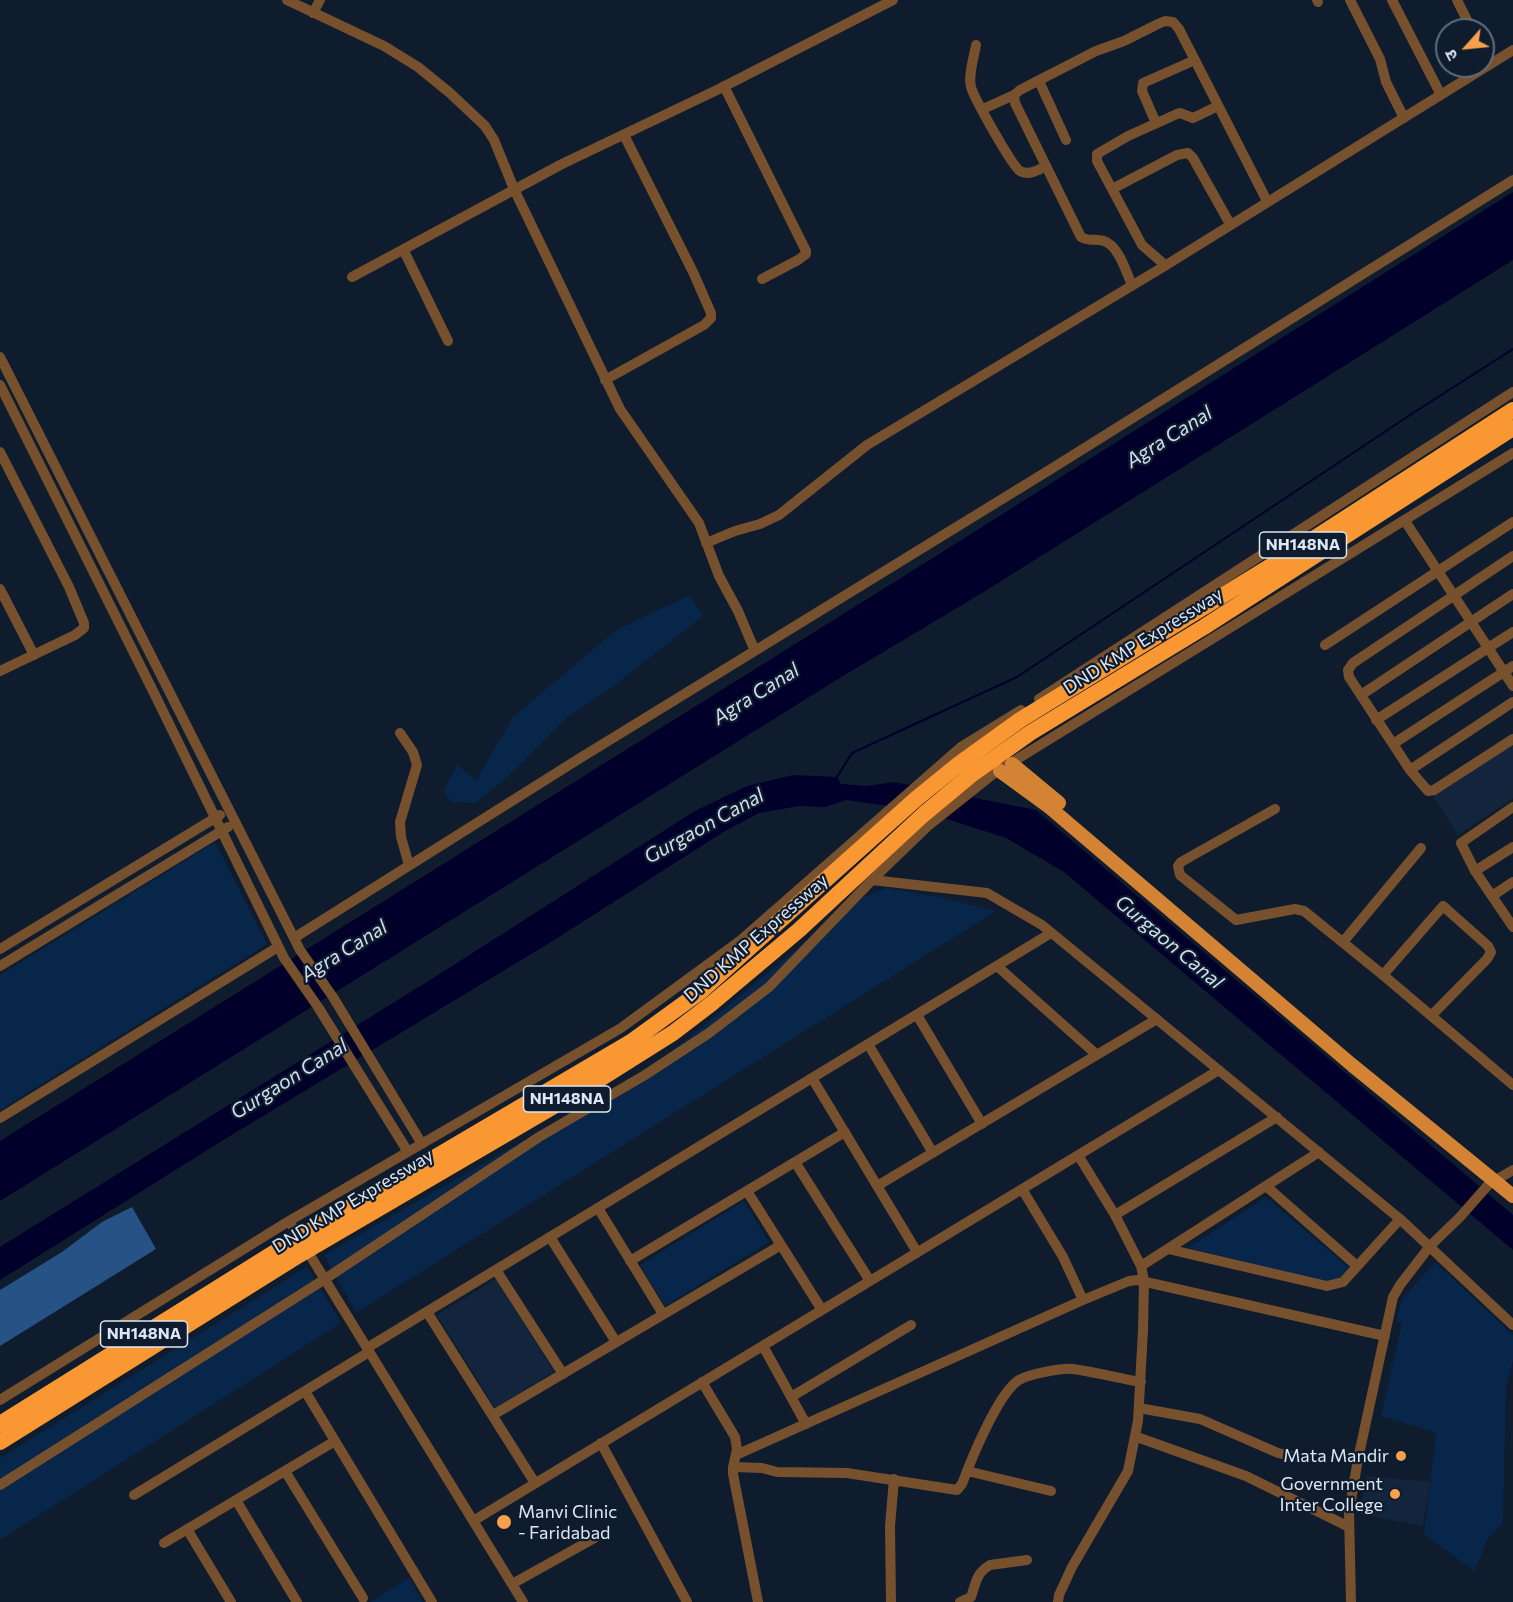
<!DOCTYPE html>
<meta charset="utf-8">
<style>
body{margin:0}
#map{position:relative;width:1513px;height:1602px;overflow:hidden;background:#0e1c2e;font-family:Commissioner,"Noto Sans Devanagari",sans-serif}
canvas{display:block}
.north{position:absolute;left:1435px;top:18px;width:60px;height:60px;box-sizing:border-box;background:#0e1c2e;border:2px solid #616e7d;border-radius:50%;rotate:243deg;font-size:16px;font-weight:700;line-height:24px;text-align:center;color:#dee8f4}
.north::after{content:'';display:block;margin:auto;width:21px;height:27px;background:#f9a04c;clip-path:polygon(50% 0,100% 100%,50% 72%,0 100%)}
</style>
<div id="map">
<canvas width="1513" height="1602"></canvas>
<div class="north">उ</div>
</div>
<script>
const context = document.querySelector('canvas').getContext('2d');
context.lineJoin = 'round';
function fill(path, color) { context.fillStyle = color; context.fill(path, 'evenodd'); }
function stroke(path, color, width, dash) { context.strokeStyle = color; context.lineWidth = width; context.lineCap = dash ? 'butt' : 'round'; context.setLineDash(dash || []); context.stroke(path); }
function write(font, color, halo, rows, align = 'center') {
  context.font = font + ' Commissioner,sans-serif'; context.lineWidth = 4.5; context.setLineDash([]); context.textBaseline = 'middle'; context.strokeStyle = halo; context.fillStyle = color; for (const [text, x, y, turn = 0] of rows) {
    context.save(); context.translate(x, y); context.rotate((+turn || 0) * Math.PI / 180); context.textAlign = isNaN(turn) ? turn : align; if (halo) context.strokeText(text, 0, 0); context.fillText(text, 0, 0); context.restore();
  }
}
fill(new Path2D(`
 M1513,742V798L1458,835L1432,795Z
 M496,1279L554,1372L495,1408L437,1315Z
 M1366,1476L1430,1482L1423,1526L1360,1514Z`), '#13253c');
fill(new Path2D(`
 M690,595L703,616L615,685L565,719L514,771L476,803L452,802L443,791L457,765L476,780L513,717L616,630Z
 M215,842L267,944L0,1110V975Z
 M887,888L939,897L996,911L356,1313L324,1255L646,1070L690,1037L856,900Z
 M1266,1197L1349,1268L1335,1284L1188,1248Z
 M744,1201L769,1242L665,1306L640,1265Z
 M1435,1262L1513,1335V1361L1506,1386L1503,1523L1487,1540L1475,1571L1424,1535L1436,1433L1381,1416L1402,1323L1396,1321L1402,1299Z
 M307,1267L341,1323L0,1540V1458Z
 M409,1578L423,1602H370Z`), '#072649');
fill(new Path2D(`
 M132,1207L156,1249L0,1346V1290L62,1252L102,1222Z`), '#265286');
fill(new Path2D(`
 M1513,192V260L982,593L838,679L0,1201V1141L928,561Z
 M793,775L837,777L841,784L867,786L894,782L1036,810L1513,1215V1250L1064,872L1006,838L944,818L897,807L846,800L826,807L799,806L759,813L725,831L551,942L220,1142L0,1280V1247L438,975L695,811L747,786Z`), '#00002a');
stroke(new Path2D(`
 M837,777L852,753L1017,677L1410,415L1513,349`), '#00002a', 2);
stroke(new Path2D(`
 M287,0L384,46L418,67L450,93L485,126L494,140L514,189L620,409L699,523L719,576L738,611L755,651
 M1317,0L1318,2
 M1350,0L1380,59L1386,82L1404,118
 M1392,0L1441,95
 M1457,0L1472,30
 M313,13L320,0
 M976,45C974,57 968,75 971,87C974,98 1012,166 1020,171C1028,176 1039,170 1046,166
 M1483,51L1490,64
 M1039,81L1066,140
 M724,86L806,251V254L798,260L762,279
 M983,109L1014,95
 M1156,123L1142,91L1143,83L1195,60
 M1112,189L1177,155L1188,153L1193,158L1230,224
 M404,251L448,341
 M1165,265L1142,245L1097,161V154L1128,136L1177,114L1180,113L1193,118L1218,106
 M352,277L562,164L719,89L893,0
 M1132,285C1126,272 1119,246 1104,241C1096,238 1088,242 1081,237L1015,103L1014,95L1020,90L1096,51L1124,41L1158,24L1165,21L1173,22L1179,29L1267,201
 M0,357L300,950L333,997L422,1144
 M605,380L704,325L711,318V313L693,272L624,135
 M0,385L153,691L284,958L318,1007L408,1152
 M0,452L69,587L84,623V628L75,635L0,671
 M1405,521L1513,686
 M706,543L735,531L760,524L779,515L867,445L1163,267L1513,50
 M1513,556L1353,663L1348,670L1349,677L1410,770L1428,791L1434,790L1513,739
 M0,589L34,655
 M1325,645L1513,522
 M1361,695L1513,594
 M1039,699L1513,392
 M1376,720L1513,632
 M400,733L413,752L417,765L400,822L401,837L409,865
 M1393,744L1513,666
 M1410,770L1513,702
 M1513,807L1461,843L1475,871L1513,927
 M1275,809L1181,862L1178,866L1180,875L1236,920L1295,909L1304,911L1383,975L1513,1085
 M1475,871L1513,847
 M872,880L987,893L1042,925L1400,1219L1513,1325
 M1492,896L1513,882
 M294,938L577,760L1051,469L1513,180
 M1343,942L1421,848
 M0,949L220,815
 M0,966L228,827
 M997,966L1097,1055
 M1383,975L1443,906L1488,946L1491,952L1487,959L1432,1015
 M917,1015L982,1124
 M868,1044L933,1153
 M812,1078L917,1252
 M0,1118L278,947
 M795,1162L870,1281
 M877,1186L1157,1019
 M1266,1186L1357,1266
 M1022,1189L1063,1257L1083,1300
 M747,1191L822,1310
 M598,1208L663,1314
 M1115,1215L1277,1117
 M289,1221L523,1602
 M550,1237L616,1342
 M1168,1249L1327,1286L1343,1282L1400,1219
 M630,1261L845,1132
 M1141,1266L1319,1152
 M496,1270L563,1374
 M427,1312L535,1483
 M763,1346L806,1424
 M367,1348L1051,933
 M702,1382L735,1437L737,1449L733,1467V1474L758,1602
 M305,1391L432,1602
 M791,1397L911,1325
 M0,1400L289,1221L621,1028L741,940L961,747L1021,710
 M1139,1408L1200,1419L1278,1453L1304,1459
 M493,1415L781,1245
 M1137,1437L1246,1476L1349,1527
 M601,1443L687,1602
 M736,1455L1083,1300L1129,1281L1137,1280L1385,1336
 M733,1467L762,1468L777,1472L847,1473L957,1490L962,1484C971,1460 998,1393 1019,1380C1029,1374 1061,1368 1073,1369C1095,1372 1118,1378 1141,1382
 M285,1471L363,1598
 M967,1471L1051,1491
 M0,1485L325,1279L539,1137L645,1075L709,1033L769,987L872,880L929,825L993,774L1513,453
 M134,1495L369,1352
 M236,1500L297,1602
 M473,1521L1219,1070
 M187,1529L231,1602
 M164,1543L335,1441
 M512,1584L600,1535
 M891,1602L890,1526L894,1479
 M960,1602L971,1597C976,1583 976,1573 990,1565L1027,1560
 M1058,1602L1059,1595L1072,1567L1128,1471L1138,1421L1143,1330L1144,1281L1141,1266L1115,1215L1078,1155
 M1351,1602L1349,1512L1358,1459L1393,1297L1400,1285L1430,1246L1460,1217L1489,1184L1513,1170`), '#77502e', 10);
stroke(new Path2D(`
 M1012,764L1059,803
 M1000,771L1048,806L1352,1065L1513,1196`), '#d48334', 14);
stroke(new Path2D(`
 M0,1424L288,1244L631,1042L700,992L916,799L959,764L1020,720L1287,556L1513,410
 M0,1442L299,1255L600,1079L673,1033L711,1004L799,930L924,814L971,775L1030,733L1204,627L1513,428`), '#f99732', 16);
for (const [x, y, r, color] of [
 [1401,1456,6,"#f9a04c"],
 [1395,1494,6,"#f9a04c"],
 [504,1522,8,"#f9a04c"]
]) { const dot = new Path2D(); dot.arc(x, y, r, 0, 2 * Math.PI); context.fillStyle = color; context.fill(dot); stroke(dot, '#0e1c2e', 2); }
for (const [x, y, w] of [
 [1303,545,87],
 [567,1099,87],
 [144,1334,87]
]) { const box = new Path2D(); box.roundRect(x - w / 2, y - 13, w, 26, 4.5); context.fillStyle = '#0e1c2e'; context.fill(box); stroke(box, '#dee8f4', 1.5); }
write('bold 16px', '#dee8f4', null, [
 ["NH148NA",1303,545],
 ["NH148NA",567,1099],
 ["NH148NA",144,1334]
]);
write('18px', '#dee8f4', '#0e1c2e', [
 ["DND KMP Expressway",1143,641,-32],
 ["DND KMP Expressway",756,938,-41],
 ["DND KMP Expressway",353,1201,-31]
]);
write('18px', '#dee8f4', '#0e1c2e', [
 ["Mata Mandir",1389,1456],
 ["Government",1383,1484],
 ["Inter College",1383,1505],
 ["Manvi Clinic",518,1512,"left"],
 ["- Faridabad",518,1533,"left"]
], 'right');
write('italic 20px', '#d2deef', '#0e1c2e', [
 ["Agra Canal",1169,437,-32],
 ["Agra Canal",756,694,-32],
 ["Gurgaon Canal",704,826,-29],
 ["Gurgaon Canal",1169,942,40],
 ["Agra Canal",344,951,-32],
 ["Gurgaon Canal",289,1079,-32]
]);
</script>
